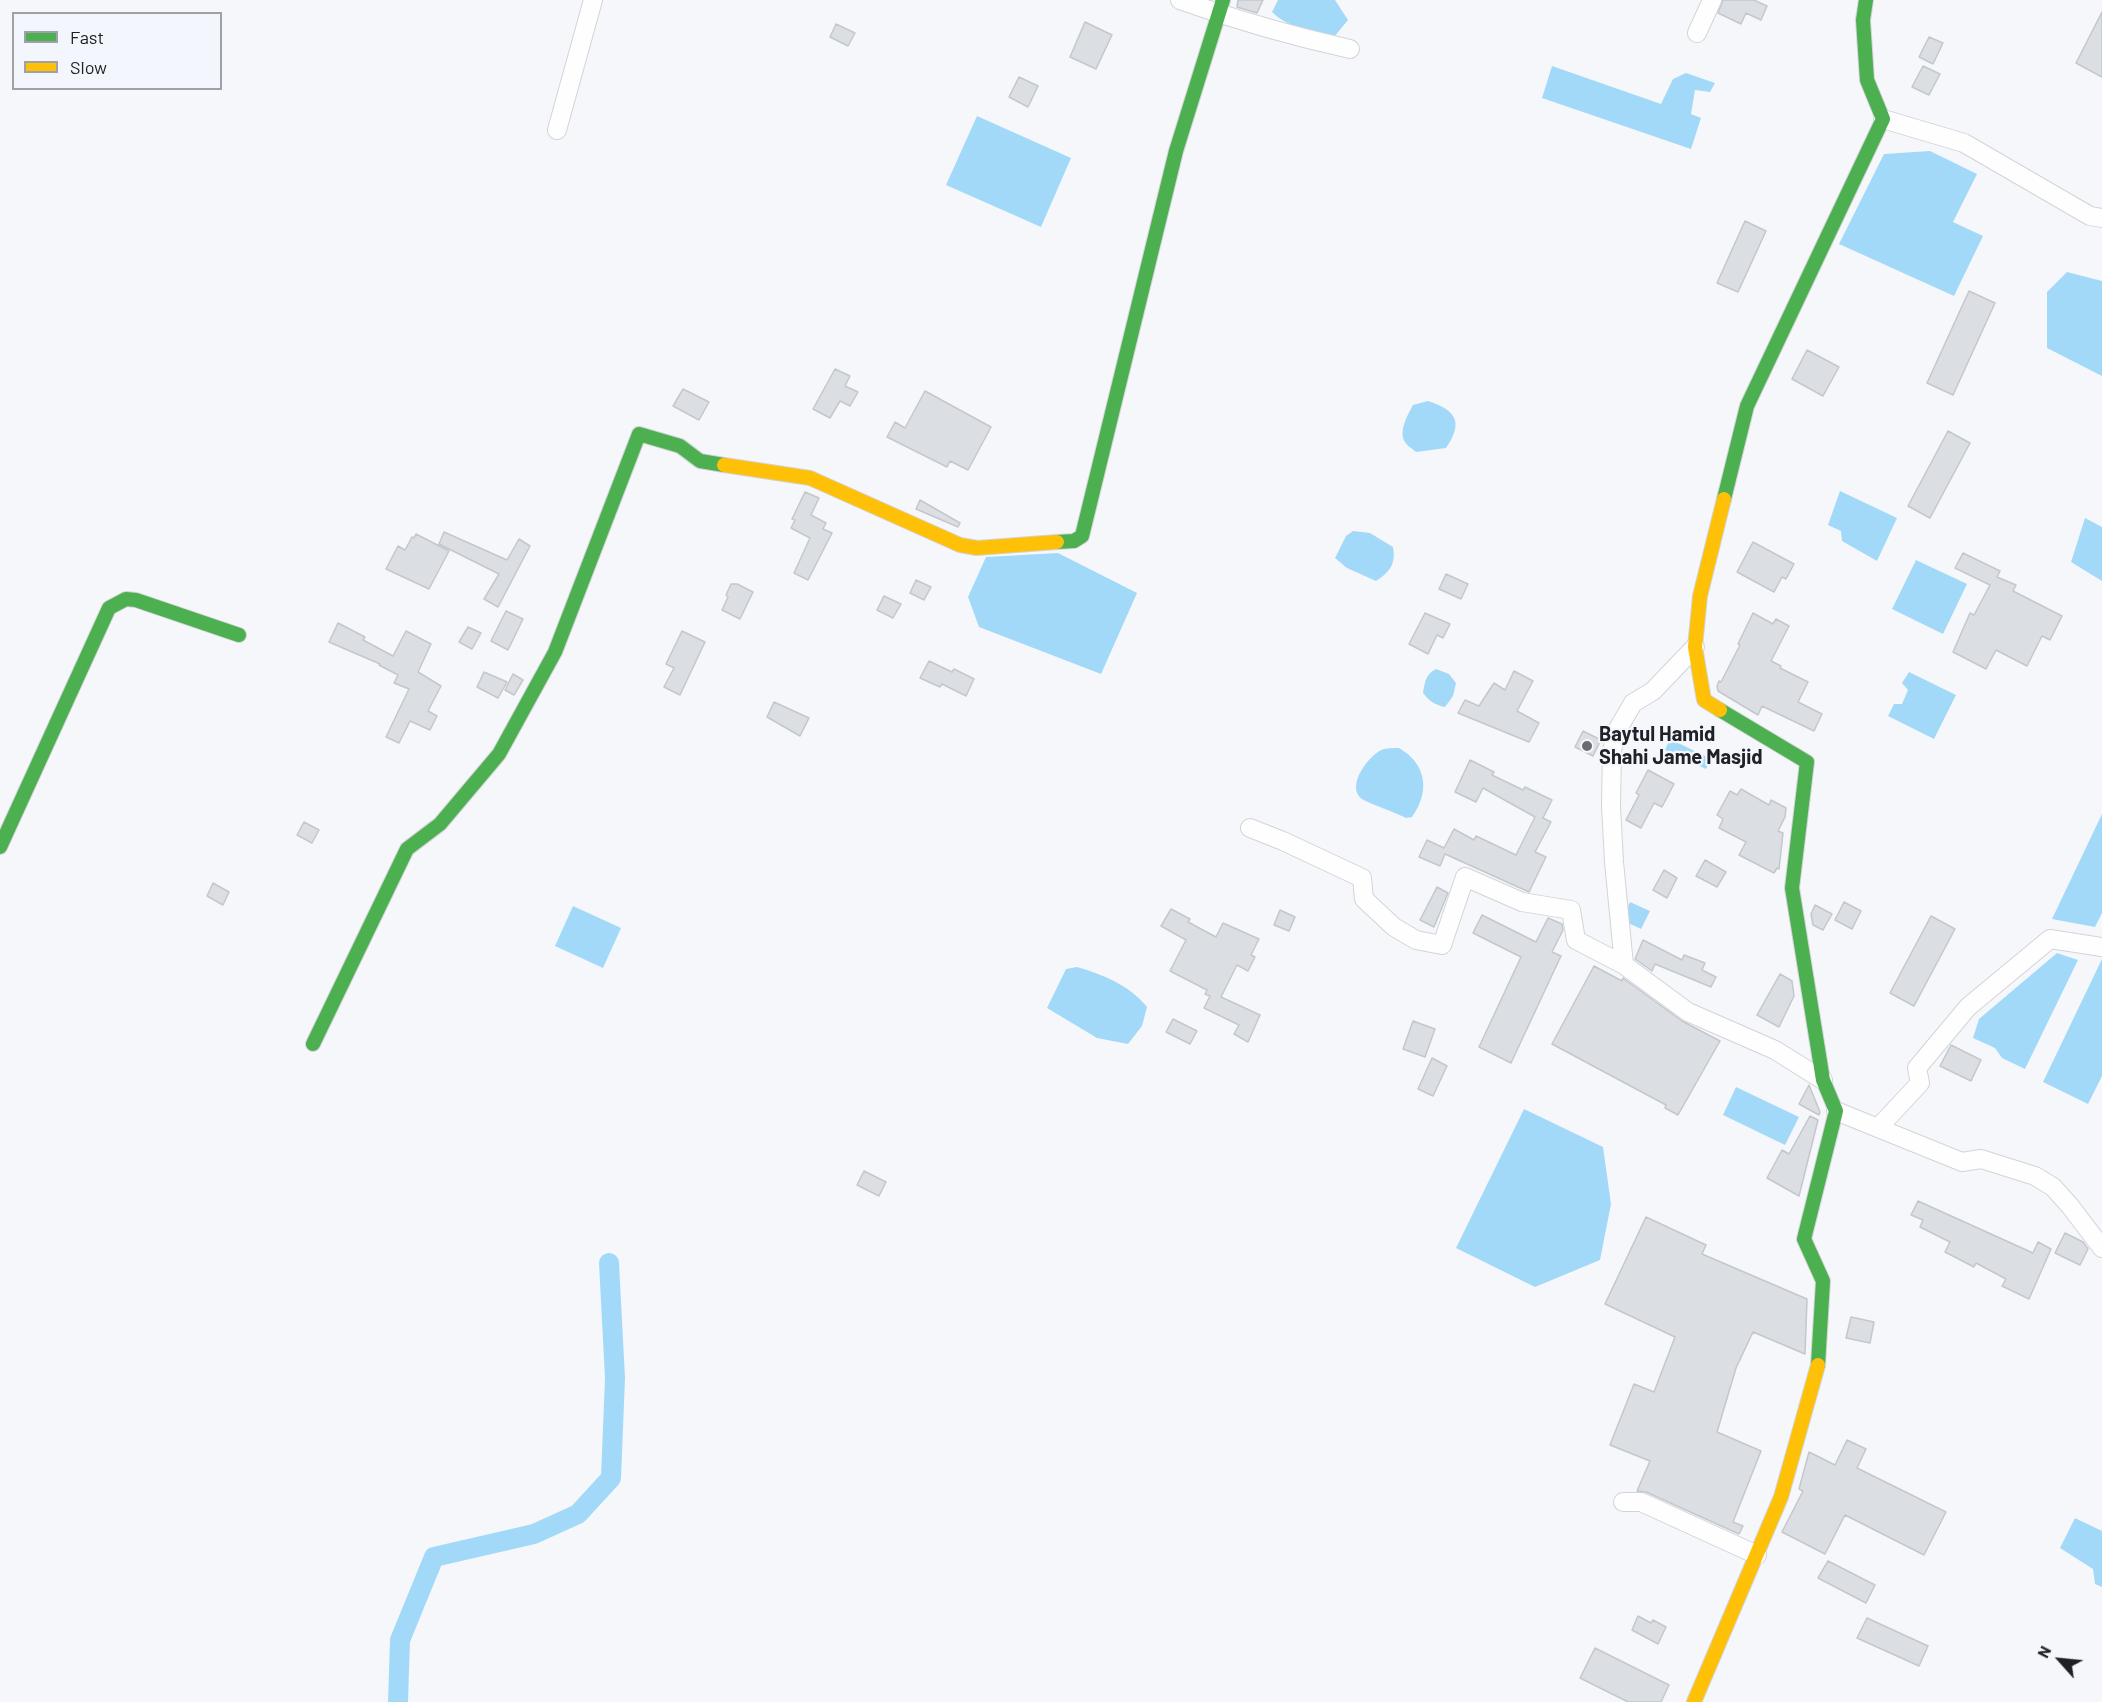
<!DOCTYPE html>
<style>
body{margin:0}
#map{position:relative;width:2102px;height:1702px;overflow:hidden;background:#f6f7fb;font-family:Barlow,sans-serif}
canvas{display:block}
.legend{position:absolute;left:12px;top:12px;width:210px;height:78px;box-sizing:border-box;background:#f4f6fd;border:2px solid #9fa1a7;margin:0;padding:8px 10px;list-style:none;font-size:18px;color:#202127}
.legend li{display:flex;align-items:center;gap:12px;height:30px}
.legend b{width:30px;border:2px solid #9fa1a7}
.north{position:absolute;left:2030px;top:1630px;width:60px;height:60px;-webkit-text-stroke:4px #f4f6fd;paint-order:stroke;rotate:297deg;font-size:16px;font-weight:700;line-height:24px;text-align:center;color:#202127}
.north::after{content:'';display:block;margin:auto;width:21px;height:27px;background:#202127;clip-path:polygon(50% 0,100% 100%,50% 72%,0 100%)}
</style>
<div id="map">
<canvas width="2102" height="1702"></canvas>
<ul class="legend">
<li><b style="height:8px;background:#4caf50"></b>Fast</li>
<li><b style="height:8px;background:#ffc107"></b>Slow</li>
</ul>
<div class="north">N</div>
</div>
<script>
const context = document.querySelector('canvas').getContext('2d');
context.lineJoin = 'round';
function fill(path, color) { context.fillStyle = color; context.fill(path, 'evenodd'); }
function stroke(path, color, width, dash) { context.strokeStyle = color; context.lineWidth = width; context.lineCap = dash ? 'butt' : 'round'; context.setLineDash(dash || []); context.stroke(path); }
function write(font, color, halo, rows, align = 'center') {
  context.font = font + ' Barlow,sans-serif'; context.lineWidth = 4.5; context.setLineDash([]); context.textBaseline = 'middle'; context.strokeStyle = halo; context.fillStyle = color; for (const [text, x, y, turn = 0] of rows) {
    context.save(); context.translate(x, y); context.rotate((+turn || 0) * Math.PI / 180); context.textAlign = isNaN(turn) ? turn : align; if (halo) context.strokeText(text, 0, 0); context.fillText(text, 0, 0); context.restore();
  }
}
fill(new Path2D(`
 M1278,0H1335L1348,20L1334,37C1312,31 1288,28 1272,12Z
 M1552,66L1661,104L1673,79L1686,73L1715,83L1710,92L1695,90L1691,114L1701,118L1691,149L1542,98Z
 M977,116L1071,158L1041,227L946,185Z
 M1930,151L1977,174L1953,222L1983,236L1954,296L1839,244L1884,154Z
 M2067,272L2102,281V376L2047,348V292Z
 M1428,401C1456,410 1464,422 1446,448L1416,452C1413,449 1407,446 1405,442C1398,432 1408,414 1413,405Z
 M1840,491L1897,518L1877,561L1842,541L1841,531L1828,525Z
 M2085,518L2102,527V581L2071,562Z
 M1353,531L1370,533L1393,547C1396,564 1390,572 1376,581L1347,568L1335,558L1346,536Z
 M1058,553L1137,593L1101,674L979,627L968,597L986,557Z
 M1916,560L1967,584L1943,634L1892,609Z
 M1436,669L1449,674L1456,683L1453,696L1445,707C1435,705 1429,701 1423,693C1425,681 1426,674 1436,669Z
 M1909,672L1956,695L1934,739L1888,716L1894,704H1902L1908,690L1902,683Z
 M1670,739L1711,759L1706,769L1665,750Z
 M1399,748C1427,764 1430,792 1412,817L1406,818C1397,813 1368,803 1362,799C1345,786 1370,753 1384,749C1388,748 1394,748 1399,748Z
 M2102,814V913L2095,927L2052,919Z
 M1630,902L1650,911L1641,929L1622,920Z
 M573,906L621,928L603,968L555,946Z
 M2057,953L2078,960L2025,1069L2002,1058L1995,1048L1973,1038L1979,1019Z
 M2102,959V1076L2088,1104L2043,1082Z
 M1077,967C1104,975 1129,985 1147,1007L1142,1026L1128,1044L1097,1038L1047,1008L1066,969Z
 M1736,1087L1799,1117L1785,1145L1723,1115Z
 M1524,1109L1603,1147L1611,1204L1600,1260L1535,1287L1456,1248Z
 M2075,1518L2102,1531V1587L2095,1584L2093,1569L2060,1548Z`), '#a3d9f8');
stroke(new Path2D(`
 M398,1702L400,1640L434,1557L534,1534L578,1514L611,1478L615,1378L609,1263`), '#a3d9f8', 20);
const building = new Path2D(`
 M1238,0H1263L1257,13L1237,7Z
 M1723,0H1754L1767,6L1761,20L1746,13L1741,24L1718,13Z
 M2102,12V77L2076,63Z
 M1085,22L1112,35L1096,69L1070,57Z
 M836,24L855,33L848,46L830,37Z
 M1929,37L1943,43L1933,64L1919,57Z
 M1923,66L1940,74L1929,95L1912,87Z
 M1019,77L1038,86L1028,107L1009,97Z
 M1745,221L1766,231L1738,292L1717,283Z
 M1969,291L1995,303L1953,395L1927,383Z
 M1807,350L1839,367L1823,396L1792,379Z
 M835,369L850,376L845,386L858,392L850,406L840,401L830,418L813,409Z
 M683,389L709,402L699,420L673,406Z
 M925,391L991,427L968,470L950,461L947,467L887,437L895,422L905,428Z
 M1948,431L1970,443L1930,518L1908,506Z
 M805,492L819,498L811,515L826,523L823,529L832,533L808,580L794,573L810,538L791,528L795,520L792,519Z
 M920,500L960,523L958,527L916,509Z
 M444,532L507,560L519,539L530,546L498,607L484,599L499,574L439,544Z
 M416,534L449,551L429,589L386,569L398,546L405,550L412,537L414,538Z
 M1753,542L1794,564L1786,579L1782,577L1774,592L1737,572Z
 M1963,553L2000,571L1997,577L2016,585L2013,591L2062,616L2050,640L2042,636L2027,666L1996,650L1986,669L1953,652L1970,613L1974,615L1990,585L1955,568Z
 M1446,574L1468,584L1461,599L1439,589Z
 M916,580L931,587L924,600L910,593Z
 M731,584H737L753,592L740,619L722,610L728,597L726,595Z
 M884,596L901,604L893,618L877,610Z
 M506,611L523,619L508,650L491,641Z
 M1425,613L1450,624L1443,638L1437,635L1428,654L1409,644Z
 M1753,613L1773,624L1776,619L1789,626L1771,661L1781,666L1780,668L1808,682L1798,702L1822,714L1814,731L1762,706L1758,715L1718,691L1717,686L1719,681L1721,682L1740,645L1738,644Z
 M338,623L365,637L363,640L393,656L406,631L431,644L418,672L441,686L428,711L437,716L430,730L410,721L399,743L386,737L409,689L394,683L398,675L379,665L380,664L329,642Z
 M468,627L481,633L472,649L459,642Z
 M682,631L705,642L680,695L664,687L674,668L666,664Z
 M929,661L952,672L954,669L974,679L966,696L942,684L940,687L920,678Z
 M1514,671L1533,681L1517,711L1539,723L1529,742L1458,713L1465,700L1479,706L1494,683L1505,690Z
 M484,672L507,682L498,698L477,687Z
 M513,674L523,680L514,695L505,690Z
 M774,702L809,718L800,736L767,717Z
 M1583,731L1601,740L1593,756L1575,747Z
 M1470,760L1494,772L1492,775L1523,790L1525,787L1552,800L1543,818L1551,822L1535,852L1546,857L1529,892L1445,854L1440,866L1419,857L1427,840L1444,848L1454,829L1474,840L1476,836L1516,855L1535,817L1483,788L1476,802L1455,792Z
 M1648,770L1674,784L1662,807L1654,803L1641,828L1626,820L1639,795L1636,793Z
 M1741,789L1769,805L1771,800L1786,808L1785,817L1778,831L1783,833L1779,869L1777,868L1774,873L1739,855L1746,842L1719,828L1723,819L1717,815L1730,791L1737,795Z
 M304,822L319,830L312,843L297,835Z
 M1705,860L1726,872L1717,887L1696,876Z
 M1664,870L1677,878L1667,898L1653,890Z
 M213,883L229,892L223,905L207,896Z
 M1437,887L1448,893L1434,927L1420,920Z
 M1844,902L1861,911L1852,929L1835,920Z
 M1815,905L1832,914L1823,930L1813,925L1811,914Z
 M1171,909L1190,919L1188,922L1216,937L1223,923L1259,939L1251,955L1255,957L1248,971L1237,965L1221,997L1260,1015L1248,1042L1234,1034L1239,1025L1204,1008L1210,996L1205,994L1207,990L1170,971L1186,940L1161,926Z
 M1280,910L1295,917L1289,931L1274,925Z
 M1482,915L1536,942L1548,918L1562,924L1563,930L1552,952L1561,956L1511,1063L1479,1047L1521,957L1473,933Z
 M1931,916L1955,929L1914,1006L1890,993Z
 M1643,940L1682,960L1684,955L1705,963L1702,970L1716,977L1711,987L1655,964L1652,971L1635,959Z
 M1594,966L1622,981L1623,978L1682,1021L1720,1041L1678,1115L1665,1108L1666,1105L1552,1044Z
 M1780,974L1792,981L1794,996L1779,1027L1757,1015Z
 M1173,1019L1197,1031L1190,1044L1166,1032Z
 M1413,1021L1435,1029L1425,1057L1403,1049Z
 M1951,1045L1981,1060L1971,1081L1940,1066Z
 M1432,1058L1447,1066L1433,1096L1418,1089Z
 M1809,1085L1820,1112L1819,1115L1799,1104Z
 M1810,1116L1818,1120L1799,1196L1767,1178L1782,1150L1789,1154Z
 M864,1171L886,1182L879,1196L857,1185Z
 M1918,1201L2033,1253L2038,1242L2051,1249L2029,1299L2002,1286L2006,1279L1976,1263L1974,1267L1945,1252L1950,1242L1920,1227L1923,1220L1911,1215Z
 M1646,1217L1706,1245L1702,1254L1807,1299L1805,1354L1753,1332L1736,1368L1717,1432L1761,1451L1733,1522L1743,1526L1739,1534L1646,1492L1637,1491L1650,1461L1610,1445L1634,1384L1654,1392L1675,1337L1605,1304Z
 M2065,1233L2083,1242L2088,1249L2080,1265L2055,1253Z
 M1851,1317L1874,1322L1870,1343L1846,1338Z
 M1847,1440L1866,1449L1857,1468L1946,1512L1924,1555L1845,1515L1825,1554L1782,1532L1803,1491L1799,1489L1809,1452L1835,1465Z
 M1828,1561L1875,1585L1866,1603L1818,1578Z
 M1638,1616L1651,1623L1653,1620L1666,1627L1658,1644L1632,1630Z
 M1867,1618L1928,1646L1919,1666L1857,1638Z
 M1595,1648L1669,1685L1661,1702H1628L1580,1678Z`);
fill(building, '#dbdee3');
stroke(building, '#c4c7cc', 1.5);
const street = new Path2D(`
 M1180,0C1236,20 1292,36 1350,49
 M1697,33L1712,0
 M1883,119L1964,143L2090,216L2102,218
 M557,130L593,0
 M1250,828L1283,841L1362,878L1364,899L1394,927L1416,940L1442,945L1465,877L1522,902L1571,910L1576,940L1624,965L1614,862L1611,806L1612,750L1619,727L1633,703L1653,691L1695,647
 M1624,965L1688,1012L1775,1050L1823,1080
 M1836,1111L1962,1162L1981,1159L2035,1176L2053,1187L2070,1206L2102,1248
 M1878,1128L1920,1083L1917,1068L1968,1007L2050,939L2102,947
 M1623,1502H1641L1757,1555`);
const fast = new Path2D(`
 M1724,499L1747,406L1883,119L1867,80L1863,20L1866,0
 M1057,542L1074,541L1082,536L1176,151L1223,0
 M1720,710L1807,762L1792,888L1823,1080L1836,1111L1804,1239L1823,1281L1818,1365
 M0,847L109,608L126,599L136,600L239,635
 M313,1044L407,849L440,824L499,754L555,652L639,434L680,446L700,461L724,465`);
const slow = new Path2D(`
 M724,465L810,478L960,545L977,548L1057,542
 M1720,710L1704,700L1695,647L1700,596L1724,499
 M1694,1702L1781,1497L1818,1365`);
stroke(street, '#d2d4d8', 20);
stroke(fast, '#d2d4d8', 16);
stroke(slow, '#d2d4d8', 16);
stroke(street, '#fefefe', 18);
stroke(fast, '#4caf50', 14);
stroke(slow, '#ffc107', 14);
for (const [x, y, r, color] of [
 [1587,746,6,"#6b6c71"]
]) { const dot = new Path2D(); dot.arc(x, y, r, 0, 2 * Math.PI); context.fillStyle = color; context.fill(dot); stroke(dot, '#f4f6fd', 2); }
write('bold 20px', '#202127', '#f4f6fd', [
 ["Baytul Hamid",1599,734],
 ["Shahi Jame Masjid",1599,757]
], 'left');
</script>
